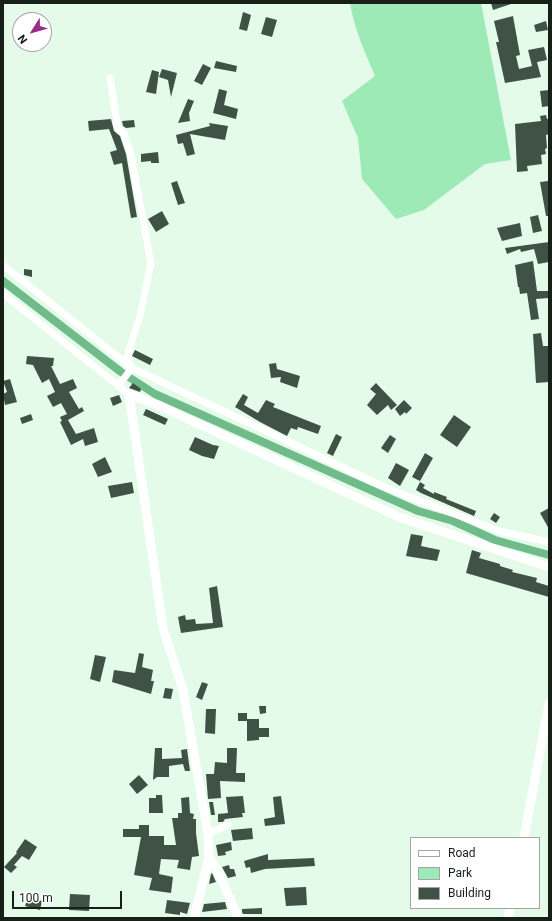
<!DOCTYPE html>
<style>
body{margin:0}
#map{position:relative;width:552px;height:921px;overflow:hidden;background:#e4fbea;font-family:Roboto,sans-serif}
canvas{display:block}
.frame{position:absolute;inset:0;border:4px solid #171f19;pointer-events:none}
.legend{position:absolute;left:410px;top:837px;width:130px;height:72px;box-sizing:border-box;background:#fff;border:1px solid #a2a5a3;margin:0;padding:5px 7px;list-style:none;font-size:12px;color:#171f19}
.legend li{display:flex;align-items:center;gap:8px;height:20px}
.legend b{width:20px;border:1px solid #a2a5a3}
.north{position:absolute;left:12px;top:12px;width:40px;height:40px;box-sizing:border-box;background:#fff;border:1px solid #a2a5a3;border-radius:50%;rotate:233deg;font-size:11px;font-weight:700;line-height:16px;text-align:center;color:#171f19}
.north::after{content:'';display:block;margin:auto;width:14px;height:18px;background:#992a89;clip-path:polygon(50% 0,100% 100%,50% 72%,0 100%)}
.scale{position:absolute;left:12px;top:891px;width:110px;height:18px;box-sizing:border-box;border:2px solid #171f19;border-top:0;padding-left:5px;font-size:12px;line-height:14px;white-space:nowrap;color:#171f19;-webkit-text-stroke:3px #fff;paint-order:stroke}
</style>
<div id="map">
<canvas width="552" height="921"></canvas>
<div class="frame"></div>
<ul class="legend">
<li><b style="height:5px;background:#fff"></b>Road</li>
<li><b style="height:11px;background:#9eeab7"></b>Park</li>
<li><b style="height:11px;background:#3f5245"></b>Building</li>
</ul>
<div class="north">N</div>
<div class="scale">100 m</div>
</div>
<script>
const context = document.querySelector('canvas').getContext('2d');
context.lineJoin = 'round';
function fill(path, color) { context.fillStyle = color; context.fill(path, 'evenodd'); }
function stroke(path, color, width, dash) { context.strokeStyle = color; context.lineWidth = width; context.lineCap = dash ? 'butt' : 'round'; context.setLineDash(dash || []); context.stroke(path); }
fill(new Path2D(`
 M350,3H481L511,160L485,164L424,210L396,219L362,179L358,138L342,101L375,76C365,52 354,29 350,3Z`), '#9eeab7');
stroke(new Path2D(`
 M3,281L121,372L155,394L418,511L453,521L495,540L549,555`), '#70bb8a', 8);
fill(new Path2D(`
 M491,3H511V4L493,10Z
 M243,12L251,15L247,31L239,29Z
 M513,16L520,55L516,56L519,69L532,66L528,50L544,47L547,60L537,62L541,77L505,83L496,42H499L494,21Z
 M266,17L277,20L272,37L261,34Z
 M546,21L548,30L536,32L534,25Z
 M216,61L237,66L236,72L214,68Z
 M203,64L211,68L202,85L194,81Z
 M162,69L177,73L171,97L168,80L159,77Z
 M152,70L159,72L156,94L146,92Z
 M219,89L227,91L224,105L238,109L236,119L213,113Z
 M549,90V106L542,107L540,91Z
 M188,99L194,101L189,113L190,121L178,123Z
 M546,115L547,119H549V134L546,135L547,148L545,149L546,154L541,155L542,164L527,166L528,171L517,172L515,124L541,121L540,116Z
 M111,119L114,131L120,136L126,154L137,217L131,218L122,163L114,165L110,152L117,150L109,129L89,131L88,121Z
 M134,120L135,127L126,128L123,126L122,121Z
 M209,123L228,126L225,140L190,134L195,154L187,156L183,143L178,144L176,135L210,126Z
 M158,152L159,163H151V161L141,162V154Z
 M177,181L185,203L178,205L171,183Z
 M548,181L549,216H546L540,182Z
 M162,211L169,224L156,232L148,219Z
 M538,215L542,231L533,233L530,217Z
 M520,223L522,236L502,241L497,228Z
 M549,242V262L538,264L534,249L521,252L520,249L507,254L505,248Z
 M533,261L537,291H549V298L536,299L539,319L531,320L527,293L520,294L519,287H518L515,265Z
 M24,269L32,270V277L24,275Z
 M541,333L543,346H549V382L536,383L533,334Z
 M135,350L153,359L150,365L132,356Z
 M27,356L54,358L53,366H51L60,384L73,379L77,388L69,392L79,409L82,407L84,411L68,420L76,434L94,428L98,442L85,446L83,439L71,445L60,422L62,421L60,417L67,414L61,403L53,407L47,396L55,392L49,379L42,383L33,365L26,364Z
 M276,363L277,369L300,376L297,388L280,382L281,377L271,378L269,364Z
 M10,379L17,402L5,405L3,394L7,392L3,381Z
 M133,383L141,389L140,392L129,388Z
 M376,383L397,405L391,410L388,405L377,415L367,405L376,394L370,389Z
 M243,394L248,397L244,405L258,413L266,400L275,404L273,407L321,426L318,434L298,427L297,430L291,428L287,436L260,422L235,407Z
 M119,395L122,402L113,406L110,398Z
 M404,400L412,408L406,414L405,412L400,416L395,409Z
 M146,409L168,419L165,425L143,415Z
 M31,414L33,420L22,424L20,418Z
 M454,415L471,427L457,447L440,435Z
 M336,434L342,437L333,456L327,453Z
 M390,435L396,439L388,453L381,448Z
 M195,437L213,445L219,446L214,459L202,456L189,450Z
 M425,453L433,458L420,481L412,477Z
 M105,457L112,472L98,477L92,464Z
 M396,463L409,470L400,486L388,478Z
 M132,482L134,493L111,498L108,486Z
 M420,482L425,485L423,488L434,494V492L447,497L446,499L476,511L474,516L421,493L416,490Z
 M549,508V529L540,513Z
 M494,513L500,517L496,523L490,519Z
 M411,534L423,536L421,546L440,550L437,561L406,556Z
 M472,550L481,553L479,558L500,564V566L513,570L512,572L537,578L536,582L549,586V597L466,573Z
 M217,586L223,627L181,633L178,617L185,615L186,620L195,619L196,624L213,623L209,588Z
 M139,653L144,654L142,667L153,670L151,681H154L151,694L112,682L114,670L135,673Z
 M95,655L106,657L100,682L90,679Z
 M202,682L208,684L202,700L196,697Z
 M165,688L173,689L171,699L163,698Z
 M259,706H266V713L260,714Z
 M206,709H216L215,734L205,733Z
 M238,713H247V719H259V728H269V737H259V740L247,741V721H238Z
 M155,748H162V759L182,758L181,750L187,749L190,771H185L183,764L169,766V777H157L153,780Z
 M227,748H237L236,773H245V782L220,781L221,798L208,799L206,774H214L215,762L227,763Z
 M139,775L148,785L137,794L129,784Z
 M156,795H162L163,813H149V798H156Z
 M243,796L245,813H242L243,817L225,819L223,822H218V814L228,813L226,797Z
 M281,796L285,824L265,826L264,819L275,817L273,797Z
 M189,797L190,813L194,814L193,819H196V833L199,856L192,857L190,870L177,868L179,860L161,859L159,874L173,877L171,893L149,890L152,878L134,875L141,837H123V829H139V825H149V836H164V845H176L172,818H178V813H182L181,798Z
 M209,802H213L215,815H211Z
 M252,828L253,839L233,841L231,830Z
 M25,839L37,847L29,860L22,856L14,865L17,867L11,873L4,867L17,853L16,852Z
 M231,842L232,850L225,852L226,855L218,856L216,845Z
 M268,854V860L314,858L315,866L265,869L251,873L250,867L246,868L244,861Z
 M229,865L230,869H234L236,876L228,878L222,867Z
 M212,873L216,882L209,884L211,874Z
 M306,887L307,905L286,906L284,888Z
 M70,894L90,895L89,911L69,910Z
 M28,897L42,901L40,910L25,906Z
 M167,900L190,903L187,914L180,912V915L165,913Z
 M225,902L227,909L202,912L204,904Z
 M262,908V914H243L242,912V909Z`), '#3f5245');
stroke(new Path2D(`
 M110,78L118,129L124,133L131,155L151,263L141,312L127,357L132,368L118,386
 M3,265L132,368L389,489L499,531L549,542
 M3,294L129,394
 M208,834L228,825`), '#fff', 7);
stroke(new Path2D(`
 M524,838L549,703
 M194,918L209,857
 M238,918L219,873L209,857L208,834L183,690L163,628L129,394L162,407L399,517L549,567
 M508,918L510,908`), '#fff', 9);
</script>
